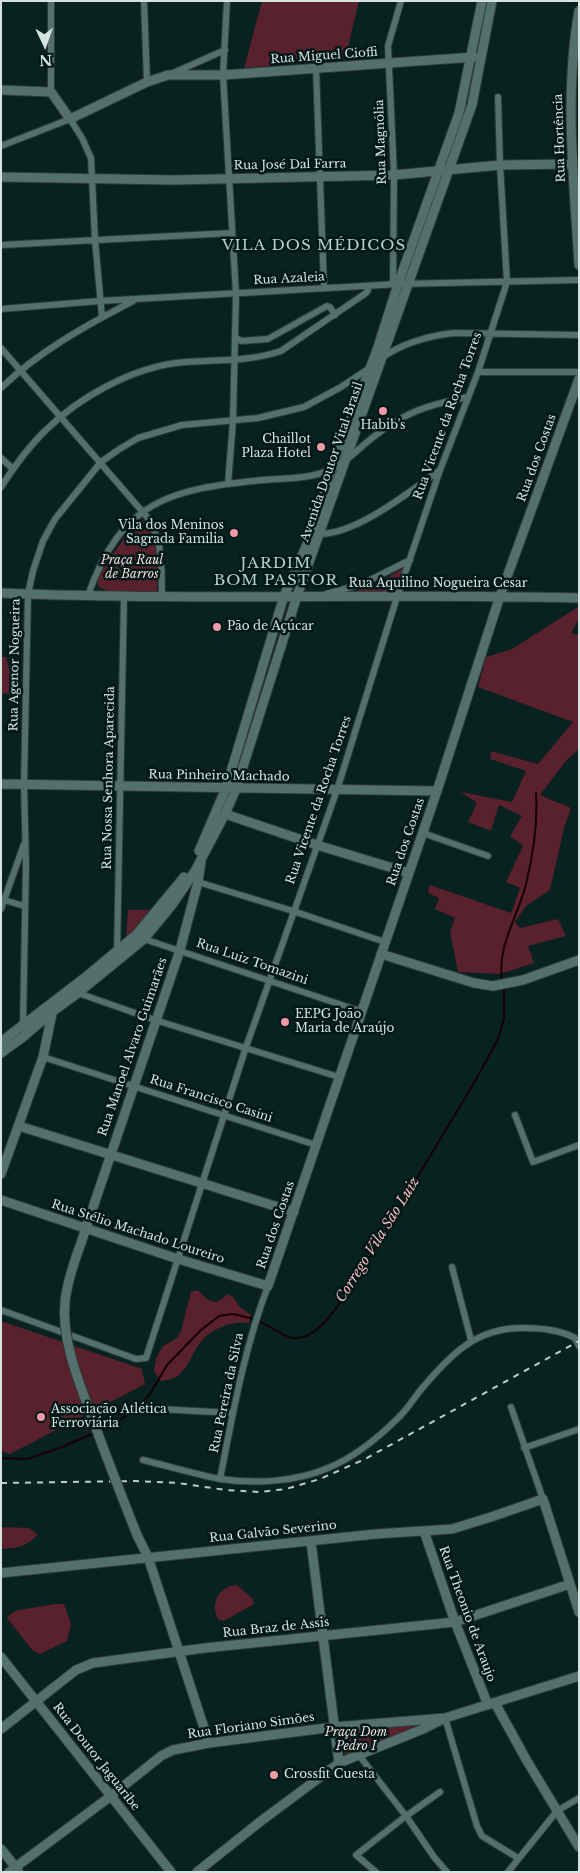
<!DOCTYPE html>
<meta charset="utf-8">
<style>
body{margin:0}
#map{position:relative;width:580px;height:1873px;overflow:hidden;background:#07221f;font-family:"Libre Baskerville",serif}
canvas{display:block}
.frame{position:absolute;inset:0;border:2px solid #d4e3e0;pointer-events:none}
.north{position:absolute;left:20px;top:20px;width:50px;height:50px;-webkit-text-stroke:4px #001916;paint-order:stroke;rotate:177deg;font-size:14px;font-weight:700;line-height:20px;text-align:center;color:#d4e3e0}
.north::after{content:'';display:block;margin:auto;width:18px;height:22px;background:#d4e3e0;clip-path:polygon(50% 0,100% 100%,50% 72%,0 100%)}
</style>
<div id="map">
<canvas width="580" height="1873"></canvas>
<div class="frame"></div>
<div class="north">N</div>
</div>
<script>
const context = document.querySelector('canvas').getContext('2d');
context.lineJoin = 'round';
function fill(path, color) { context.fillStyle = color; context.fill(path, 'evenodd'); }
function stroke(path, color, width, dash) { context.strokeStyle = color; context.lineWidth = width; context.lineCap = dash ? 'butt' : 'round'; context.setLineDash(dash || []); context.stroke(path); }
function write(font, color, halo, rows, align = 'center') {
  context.font = font + ' "Libre Baskerville",serif'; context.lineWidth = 5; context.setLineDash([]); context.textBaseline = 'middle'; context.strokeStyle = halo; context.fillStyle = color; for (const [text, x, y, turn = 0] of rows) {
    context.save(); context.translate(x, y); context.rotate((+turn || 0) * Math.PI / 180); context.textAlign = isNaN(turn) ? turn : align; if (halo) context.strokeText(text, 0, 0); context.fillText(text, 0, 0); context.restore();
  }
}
fill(new Path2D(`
 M262,1H359L345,59L244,68Z
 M141,519C162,535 157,569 157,592L110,591L100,588L97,582L105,565L136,522Z
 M403,568L395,593L357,594L358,590L380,582Z
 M578,607L579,619L571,633L579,635V749L565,762L540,795L571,808L564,828L550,890L526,906L515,922L520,928L558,919L566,936L528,946L534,963L500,974L458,972L450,932L455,918L435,909L439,898L428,893L430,885L511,913L520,888L506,882L523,846L510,836L522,816L499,805L491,831L468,822L477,803L461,792L512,802L526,771L490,759L491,751L538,764L573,722L478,687L486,657L512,649Z
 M1,657H6L11,676L12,693L1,694Z
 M128,910H153L126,939Z
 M198,1290C208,1302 216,1307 227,1294L233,1297L240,1307L251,1315L249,1323C232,1321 210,1328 200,1343C187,1360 187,1380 160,1381L154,1371L156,1358L163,1346L177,1338L181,1331L191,1292Z
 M1,1321L142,1369L145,1384L10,1454L1,1451Z
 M1,1527L29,1528L38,1535C25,1547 19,1548 1,1549Z
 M237,1585L253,1599L254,1604L224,1621L218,1619C210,1603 219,1586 237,1585Z
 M56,1604H64L71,1624L67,1641L40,1654L33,1651L7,1618L8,1616L18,1610Z
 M434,1721L345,1758L341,1728Z`), '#59202d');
stroke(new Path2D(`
 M502,980C497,945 518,917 526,884C533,855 538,823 536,793
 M258,1321C270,1325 281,1336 293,1338C317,1341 338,1305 350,1289L474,1083L498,1039L504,1019V987
 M101,1430L116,1424L149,1396L167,1365L201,1330L219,1316L233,1314L254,1319
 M1,1458L27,1459L62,1447L94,1433`), '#170003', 2);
const street = new Path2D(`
 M51,1V92
 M144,1L147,82
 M227,1L223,75L236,294L233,421L228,484
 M316,69L324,288
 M171,74L225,50
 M1,146L70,119L82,138L91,158L95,240L102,317
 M1,245L232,233
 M393,284L394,175L388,46L401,1
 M1,309L100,301L398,284L579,280
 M235,337L241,341L268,339L327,306L330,307L335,315
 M1,348L147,517C164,544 161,564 162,595
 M380,359C402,343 428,336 454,333L579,335
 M478,372H579
 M1,388C39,351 87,325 133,301
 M1,458L13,469
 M1,487C14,467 29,446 46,430C78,398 130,369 176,363C211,359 246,363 281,351L366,293L368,290V286
 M318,534C356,535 409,492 440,470
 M326,594L362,584L410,560
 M88,595C122,500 170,489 263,480C285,478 309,479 330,470C346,463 358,449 372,438C405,412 427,405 468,397
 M423,833L488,856
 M198,882L293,911L385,942
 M4,900L24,906
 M1,909L24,844
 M141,938L360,1011
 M117,953L124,595
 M78,993L155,1020L339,1077
 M23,1026L26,865L24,784L28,594L33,571L43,541L55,519L101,462L118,450L138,438L182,425L258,418L304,407L341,387L371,367
 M43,1057L316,1145
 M515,1115L533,1162L579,1145
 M452,1267L471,1340
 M1,1310L136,1359L146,1358L246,1047L337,790L397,597L440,470L478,372L507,282L500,165L498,97
 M511,1407L543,1499
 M158,1409L233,1413
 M524,1448L579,1429
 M143,1460C168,1466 194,1474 220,1479C254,1484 296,1482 328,1468C355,1457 377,1439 398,1418C408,1409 415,1396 424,1386C452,1353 478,1327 524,1328C541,1328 560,1330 575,1338L579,1346
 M220,1479C233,1413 244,1349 268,1286
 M445,1718L477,1826L482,1836L518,1858
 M358,1754L406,1816L434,1857L447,1872
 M376,1872L356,1855L406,1816L440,1792
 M508,1872L557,1811L579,1798`);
const secondary = new Path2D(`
 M579,11C564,94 574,181 579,265
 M1,90L51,92L70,119L147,82L168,75H223L474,57
 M1,177L173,180L394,175L500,165L573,164
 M1,593C194,601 386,593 579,598
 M1,784L437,791
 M225,814L317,845L409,873
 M199,851L226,788L284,596L312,533L332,469L377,350L398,284L459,113L482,1
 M381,954L474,983L493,986L523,980L579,960
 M1,1042L88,975L136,935L184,877
 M1,1053L23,1037L53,1011L78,993L144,939L172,905L195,871L225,814L236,789L297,596L472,105L492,1
 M19,1126L294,1212
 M1,1174L43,1057L53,1009
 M1,1200L178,1259L268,1286L437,791L500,596L579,379
 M81,1243L180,950L198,882L201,862
 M424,1531L455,1622L488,1705
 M137,1535L148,1557L209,1743
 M311,1542L339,1763
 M1,1573L376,1534L452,1529L491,1517L543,1499L579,1612
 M1,1657L171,1872
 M495,1703L527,1761L579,1847
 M1,1729L76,1670L93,1663L205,1648L455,1622L570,1584
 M1,1849L18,1870
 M9,1872L111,1796L161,1756L173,1750L209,1743L334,1727L445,1718
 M197,1872L261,1821L339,1763L423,1729L445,1718L579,1676`);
stroke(street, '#2f3b38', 8);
stroke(secondary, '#2f3b38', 11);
stroke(street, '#54706c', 6);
stroke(secondary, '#54706c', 9);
stroke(new Path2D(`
 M1,1483L136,1481L178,1483L226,1490L259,1492L286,1489L320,1479L365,1459L579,1341`), '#bdcdca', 2, [6, 6]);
const secondaryBridge = new Path2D(`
 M81,1243C74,1262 67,1282 65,1302C61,1340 80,1385 93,1420C107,1459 122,1497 137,1535`);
stroke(secondaryBridge, '#2f3b38', 11, []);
stroke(secondaryBridge, '#54706c', 9);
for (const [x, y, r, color] of [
 [383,411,5,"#f39aa8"],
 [321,447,5,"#f39aa8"],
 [234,533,5,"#f39aa8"],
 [217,627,5,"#f39aa8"],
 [285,1022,5,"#f39aa8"],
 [41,1417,5,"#f39aa8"],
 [274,1775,5,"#f39aa8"]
]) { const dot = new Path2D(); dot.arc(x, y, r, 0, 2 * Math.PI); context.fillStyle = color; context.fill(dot); stroke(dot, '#001916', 2); }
write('12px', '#d4e3e0', '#001916', [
 ["Rua Miguel Cioffi",324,56,-4],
 ["Rua Hortência",560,138,-92],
 ["Rua Magnólia",381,142,-92],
 ["Rua José Dal Farra",290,165,-1],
 ["Rua Azaleia",289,279,-3],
 ["Rua Vicente da Rocha Torres",448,416,-70],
 ["Rua dos Costas",537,458,-70],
 ["Avenida Doutor Vital Brasil",332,462,-71],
 ["Rua Aquilino Nogueira Cesar",438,584],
 ["Rua Agenor Nogueira",15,665,-89],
 ["Rua Pinheiro Machado",219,776,1],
 ["Rua Nossa Senhora Aparecida",109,778,-89],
 ["Rua Vicente da Rocha Torres",319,800,-71],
 ["Rua dos Costas",406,842,-71],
 ["Rua Luiz Tomazini",252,962,19],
 ["Rua Manoel Alvaro Guimarães",133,1047,-71],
 ["Rua Francisco Casini",211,1099,18],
 ["Rua dos Costas",276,1225,-71],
 ["Rua Stélio Machado Loureiro",138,1232,18],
 ["Rua Pereira da Silva",227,1393,-78],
 ["Rua Galvão Severino",273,1532,-6],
 ["Rua Theonio de Araujo",467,1614,70],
 ["Rua Braz de Assis",276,1628,-6],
 ["Rua Floriano Simões",251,1726,-8],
 ["Rua Doutor Jaguaribe",96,1757,52]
]);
write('12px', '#d4e3e0', '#001916', [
 ["Habib's",383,426,"center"],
 ["Chaillot",311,440,"right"],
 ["Plaza Hotel",311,454,"right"],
 ["Vila dos Meninos",224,526,"right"],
 ["Sagrada Familia",224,540,"right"],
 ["Pão de Açúcar",227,627],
 ["EEPG João",295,1015],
 ["Maria de Araújo",295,1029],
 ["Associação Atlética",51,1410],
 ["Ferroviária",51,1424],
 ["Crossfit Cuesta",284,1775]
], 'left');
write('italic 12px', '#f0d8db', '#001916', [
 ["Praça Raul",132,561],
 ["de Barros",132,575],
 ["Praça Dom",356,1733],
 ["Pedro I",356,1747]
]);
write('italic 14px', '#fbb7c0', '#001916', [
 ["Corrego Vila São Luiz",378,1240,-58]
]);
context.letterSpacing = '1px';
write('15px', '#b3d2cd', '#001916', [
 ["VILA DOS MÉDICOS",314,246],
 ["JARDIM",276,564],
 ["BOM PASTOR",276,581]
]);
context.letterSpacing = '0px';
</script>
